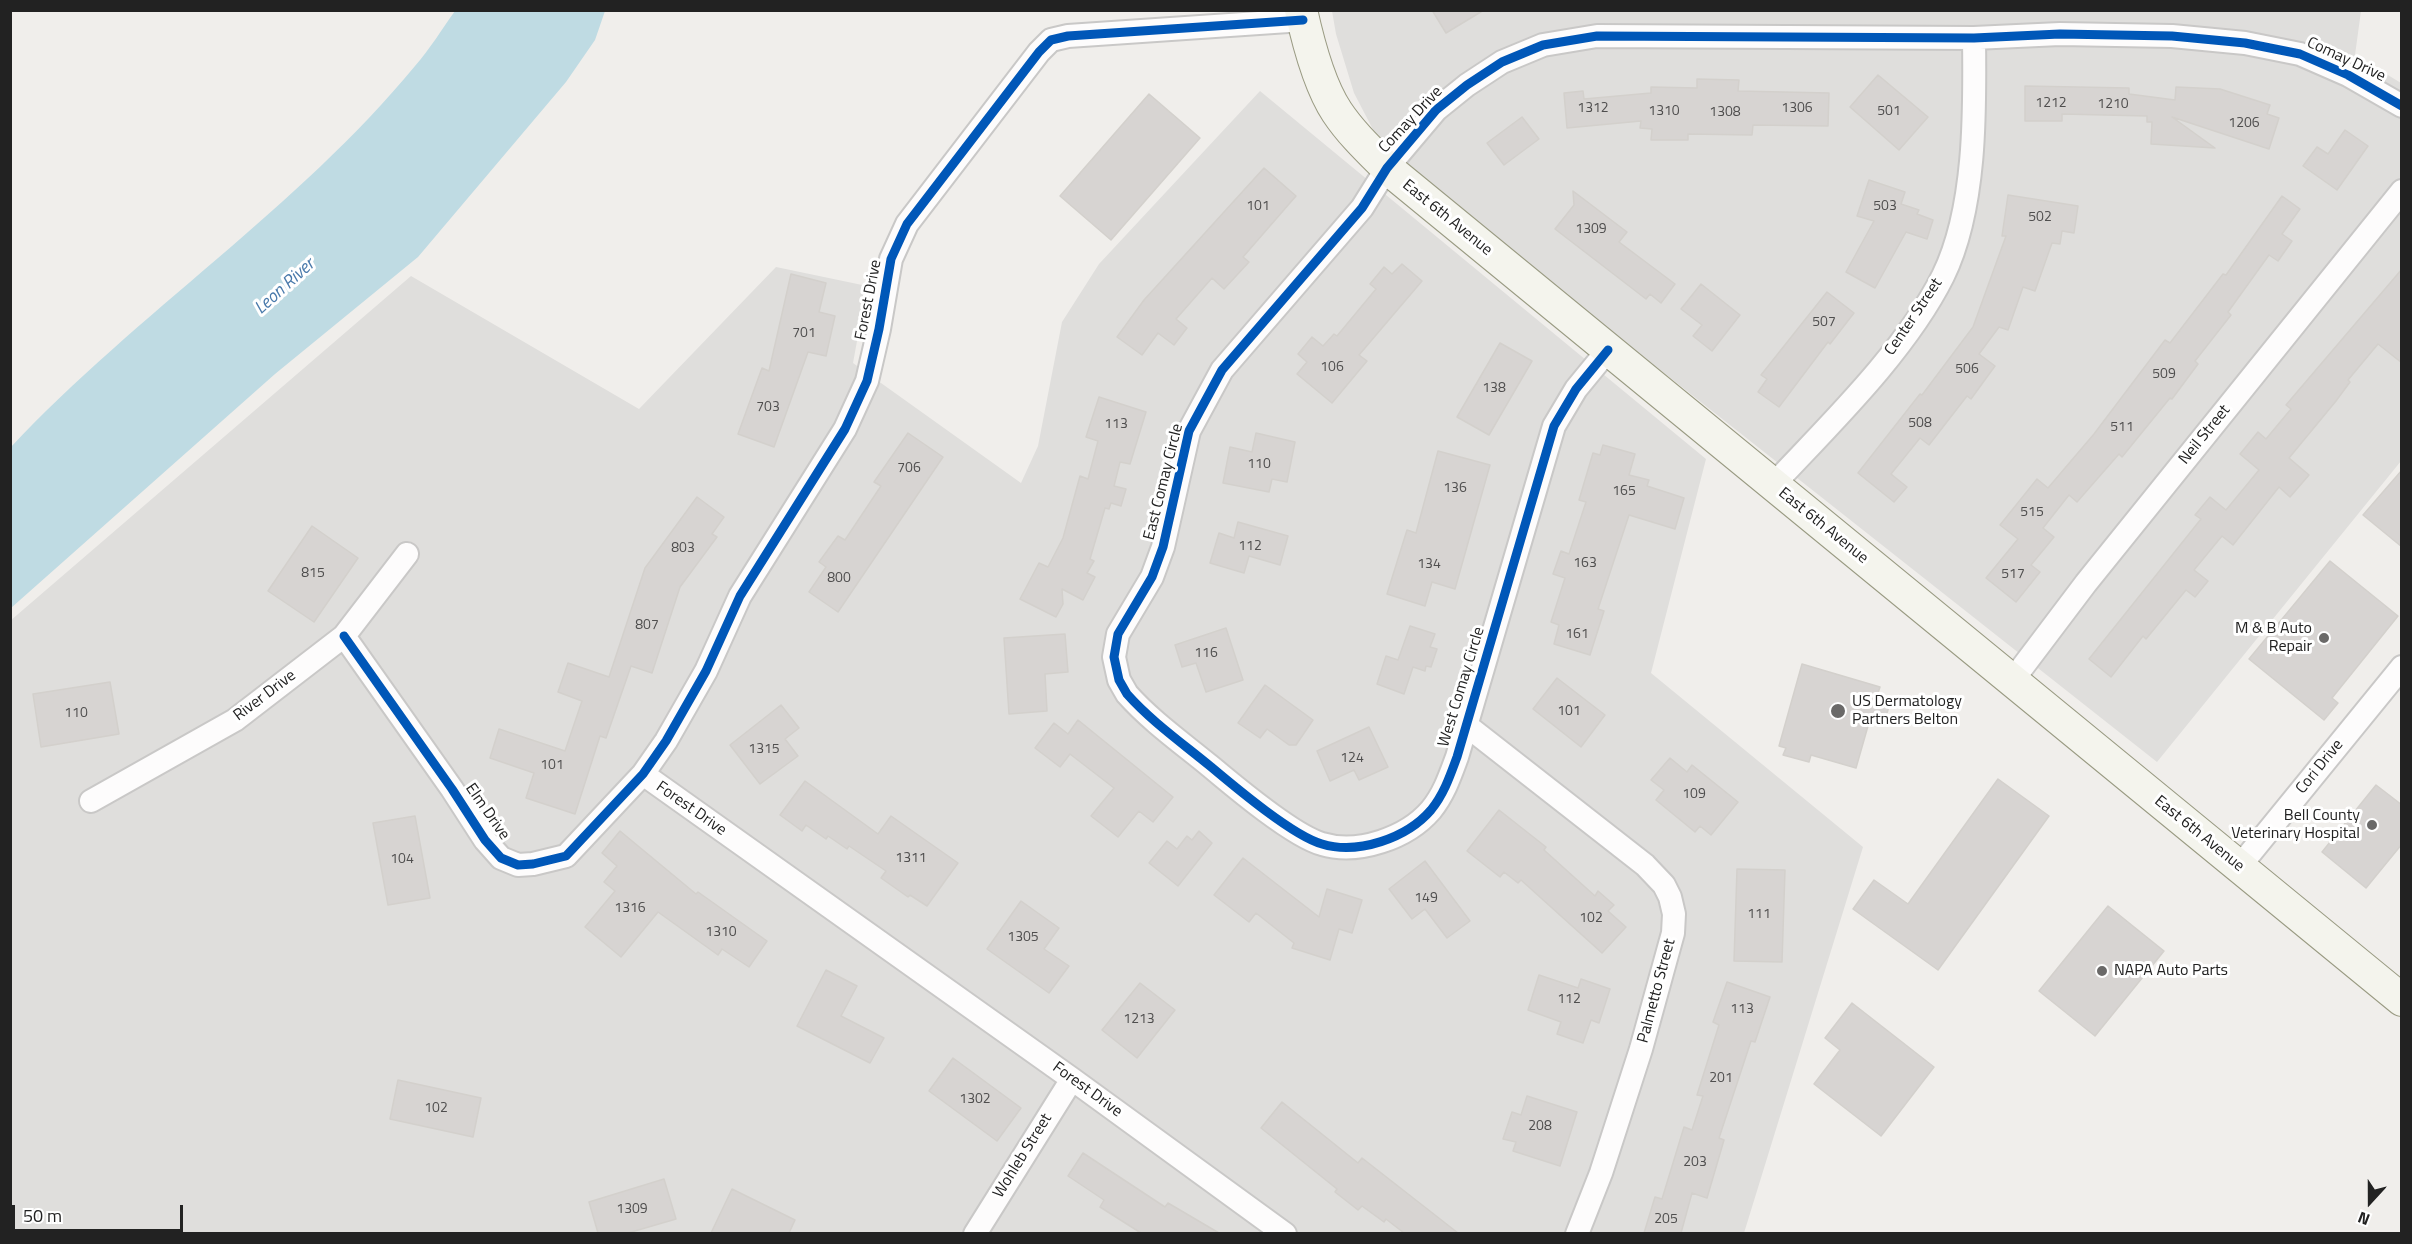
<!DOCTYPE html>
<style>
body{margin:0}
#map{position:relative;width:2412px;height:1244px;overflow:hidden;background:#f0eeeb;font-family:"Titillium Web",sans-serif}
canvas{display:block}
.frame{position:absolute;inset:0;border:12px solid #222;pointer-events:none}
.north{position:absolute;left:2340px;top:1172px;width:60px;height:60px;-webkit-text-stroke:4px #fff;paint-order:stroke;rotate:201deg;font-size:16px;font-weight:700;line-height:24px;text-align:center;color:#222}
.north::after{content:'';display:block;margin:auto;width:21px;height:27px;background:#222;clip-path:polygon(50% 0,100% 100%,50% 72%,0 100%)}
.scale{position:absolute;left:12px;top:1205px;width:171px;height:27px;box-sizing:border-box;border:3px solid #222;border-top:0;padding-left:8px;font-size:18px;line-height:21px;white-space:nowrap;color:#222;-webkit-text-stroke:4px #fff;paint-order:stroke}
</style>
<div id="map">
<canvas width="2412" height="1244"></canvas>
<div class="frame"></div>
<div class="north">N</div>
<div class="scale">50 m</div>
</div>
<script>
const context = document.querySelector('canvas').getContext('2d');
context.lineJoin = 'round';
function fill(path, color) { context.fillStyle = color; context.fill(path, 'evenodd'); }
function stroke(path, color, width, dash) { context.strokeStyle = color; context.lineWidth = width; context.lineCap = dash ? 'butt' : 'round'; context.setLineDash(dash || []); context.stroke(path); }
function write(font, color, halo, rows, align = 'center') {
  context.font = font + ' "Titillium Web",sans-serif'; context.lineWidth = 6; context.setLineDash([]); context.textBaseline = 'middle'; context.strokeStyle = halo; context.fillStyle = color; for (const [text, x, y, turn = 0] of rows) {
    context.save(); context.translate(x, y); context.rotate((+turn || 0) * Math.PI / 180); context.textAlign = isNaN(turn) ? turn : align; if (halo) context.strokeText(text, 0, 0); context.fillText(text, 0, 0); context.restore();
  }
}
fill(new Path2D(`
 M1332,11H2361L2355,55L2401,83V461L2157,762L1403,167L1380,143L1354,93L1336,34Z
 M1260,91L1706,459L1651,673L1863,847L1744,1233H11L10,621L411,276L639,409L776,267L867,286L853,363L1021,483L1038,446L1062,322L1099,264Z`), '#dfdedc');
fill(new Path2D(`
 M455,11H605L595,40L566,82L418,257L275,374L11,608V447C138,312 297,209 415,66C430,49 442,29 455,11Z`), '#bfdbe3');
const building = new Path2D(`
 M1432,10H1484L1446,33Z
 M1878,75L1928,117L1899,150L1850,107Z
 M1697,79L1739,80L1738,91L1829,93L1828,126L1753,125L1752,135L1688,134V140H1651L1652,129L1640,128L1641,121L1567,128L1564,93L1583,91L1584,99L1651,93V87L1697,88Z
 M2025,86L2129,88V94L2175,100L2176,87L2220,89L2270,105L2267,114L2279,118L2269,149L2172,117L2215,148L2151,144L2152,122H2147V116L2062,114V121H2025Z
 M1149,94L1200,138L1111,240L1060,196Z
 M1522,117L1539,139L1504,165L1487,143Z
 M2345,130L2368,146L2337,190L2303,166L2317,147L2328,154Z
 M1264,168L1296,196L1243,257L1249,262L1224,289L1212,278L1176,319L1187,328L1174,345L1158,333L1142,355L1117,337L1144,300Z
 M1869,180L1905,192L1901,204L1919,210L1917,214L1933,220L1927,239L1906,232L1875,288L1846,272L1874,221L1857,216Z
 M1573,191L1627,232L1619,242L1675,284L1661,303L1650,294L1646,299L1555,229L1574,205Z
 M2008,195L2078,206L2074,233L2062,231L2060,244L2052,243L2035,291L2023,287L2008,330L1999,327L1979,354L1995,366L1971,399L1967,396L1929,445L1920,438L1891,474L1907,487L1894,502L1858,473L1920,394L1922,395L1973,327L2006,236H2002Z
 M2282,196L2300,209L2282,234L2292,241L2278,261L2269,255L2228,312L2231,315L2195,361L2198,364L2172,399L2170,398L2122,457L2119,454L2077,502L2069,495L2043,528L2054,537L2031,565L2040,572L2016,602L1986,578L2018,539L2000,525L2037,479L2048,488L2094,434L2165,340L2170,343L2223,274L2226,275Z
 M1402,264L1422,281L1359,355L1367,361L1332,403L1297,374L1307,362L1298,354L1312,337L1323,346L1334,334L1337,336L1376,289L1370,284L1384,267L1392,274Z
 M2402,269V363L2378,344L2348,380L2350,382L2336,401L2289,458L2309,475L2290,497L2279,487L2233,545L2222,536L2194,570L2208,581L2195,597L2186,590L2146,639L2143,636L2111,677L2089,659L2201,519L2195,515L2210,497L2226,510L2259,470L2240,454L2258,432L2266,439L2291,409L2286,405Z
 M791,274L826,283L819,312L835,316L826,356L808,352L774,447L738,434L762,368L769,371Z
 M1701,284L1740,315L1712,351L1693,336L1702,325L1681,309Z
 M1827,292L1854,313L1830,344L1828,342L1779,407L1758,392L1767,379L1761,375Z
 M1500,343L1532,361L1489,435L1457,417Z
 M1099,397L1146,412L1130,464L1120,462L1114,486L1126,489L1121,506L1111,503L1109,509L1105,508L1090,559L1094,561L1087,573L1095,577L1083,600L1062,589L1063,604L1056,617L1020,599L1039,563L1048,567L1063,538L1080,476L1088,479L1098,441L1086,437Z
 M908,433L943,457L838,612L809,592L826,567L819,562L838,536L845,540L881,486L874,482Z
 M1256,433L1295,442L1287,482L1272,479L1269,492L1223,483L1230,447L1252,452Z
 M1603,445L1635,454L1629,475L1649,480L1647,486L1684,498L1675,529L1629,515L1598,609L1604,611L1590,655L1554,644L1559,625L1551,622L1565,578L1553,574L1561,551L1569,554L1586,502L1579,500L1593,453L1600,455Z
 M1438,451L1490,465L1455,589L1432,582L1425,606L1387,594L1407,530L1416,533Z
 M2402,470V547L2363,515Z
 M697,497L724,517L712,534L717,537L680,587L652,673L631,666L606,738L600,736L575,814L526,798L534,773L490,758L499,729L565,751L582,701L558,692L568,663L609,677L645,568Z
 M1238,522L1288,536L1280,565L1249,556L1244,573L1210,563L1219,533L1234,538Z
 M312,526L358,558L314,622L268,591Z
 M2330,561L2398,616L2332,698L2338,703L2324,720L2249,659Z
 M1410,626L1435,634L1430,647L1437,649L1431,667L1426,666L1425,671L1413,667L1404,694L1377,684L1386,656L1398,660Z
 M1226,628L1243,680L1206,692L1196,663L1182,667L1175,645Z
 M1065,634L1068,672L1045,674L1047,711L1009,714L1004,638Z
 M1802,664L1880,687L1876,699L1890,703L1884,723L1870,719L1856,768L1811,755L1809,762L1783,755L1786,748L1779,746Z
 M1557,678L1605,715L1581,747L1533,709Z
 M110,682L119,734L41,747L33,694Z
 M1265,685L1313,720L1296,745H1289L1267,729L1260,738L1238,723Z
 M781,705L799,728L785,739L798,756L760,784L730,745Z
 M1078,720L1173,797L1153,822L1139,811L1118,837L1091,816L1114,788L1070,754L1060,767L1035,748L1054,723L1068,734Z
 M1369,727L1388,767L1359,780L1354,770L1330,781L1317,751Z
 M1670,758L1687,772L1692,765L1738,802L1711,835L1700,826L1695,832L1656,800L1664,790L1651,780Z
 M1998,779L2049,816L1938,970L1853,909L1874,880L1908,904Z
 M805,781L878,834L891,816L958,863L927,906L910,895L908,897L881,878L886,871L849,846L847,849L828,836L826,839L806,825L802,831L780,815Z
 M2376,785L2402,805V844L2366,888L2322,852Z
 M1499,810L1546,847L1544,850L1595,896L1598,891L1614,905L1608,911L1626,927L1602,953L1521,880L1518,883L1504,872L1500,877L1467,851Z
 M415,816L430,898L388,905L373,823Z
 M620,831L696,894L698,892L767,941L749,967L722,949L718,955L658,912L621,957L585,927L615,891L604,882L617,866L602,853Z
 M1199,831L1212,843L1178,886L1149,863L1167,841L1177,849L1187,836L1192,840Z
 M1243,858L1319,917L1327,889L1362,900L1352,933L1339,929L1330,960L1292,948L1294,943L1256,913L1249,922L1214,895Z
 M1425,861L1470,921L1447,938L1425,909L1412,919L1389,889Z
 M1737,869L1785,870L1782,962L1734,961Z
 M1021,901L1059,928L1044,949L1069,966L1049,993L987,949Z
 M2108,906L2164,951L2095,1036L2039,991Z
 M826,970L857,986L841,1016L884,1038L870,1063L797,1026Z
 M1539,975L1578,988L1581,979L1610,989L1599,1023L1591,1020L1583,1043L1557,1034L1561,1022L1528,1010Z
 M1727,982L1770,997L1755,1042L1751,1041L1719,1138L1724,1140L1707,1198L1692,1193L1681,1233H1644L1655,1197L1662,1199L1684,1127L1692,1130L1703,1096L1697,1095L1719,1025L1713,1022Z
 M1140,983L1175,1010L1137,1058L1102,1030Z
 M1852,1003L1934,1067L1881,1136L1814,1084L1840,1050L1825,1038Z
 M953,1058L1021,1108L997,1141L929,1091Z
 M398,1080L481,1098L473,1137L390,1119Z
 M1527,1096L1577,1112L1560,1166L1513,1151L1516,1142L1503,1139L1512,1112L1521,1115Z
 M1282,1102L1358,1163L1362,1158L1458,1233H1404L1386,1219L1384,1222L1362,1206L1358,1210L1335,1192L1337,1189L1261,1128Z
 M1083,1153L1165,1207L1168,1203L1219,1233H1141L1100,1207L1104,1200L1068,1176Z
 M664,1179L676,1219L628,1233H598L589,1202Z
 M732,1189L795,1220L789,1233H711Z`);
fill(building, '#d7d4d2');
stroke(building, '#d3d0cc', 1.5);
const street = new Path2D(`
 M1608,350L1576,389L1554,426L1457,757C1450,776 1444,794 1431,810C1407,838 1358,855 1322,844C1293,836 1235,787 1210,766C1182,743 1151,721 1127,694L1119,680L1114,657L1118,634L1152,577L1163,547L1189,431L1222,370L1362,208L1387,168L1436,110L1467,85L1502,62L1543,45L1597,36L1974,38L2060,34L2172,36L2245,43L2300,54L2348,75L2402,106
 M1773,485C1830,424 1905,352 1943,276C1976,209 1975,111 1974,38
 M344,636L452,789L485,840L501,858L518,865L533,864L566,856L643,774L666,741L706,671L740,596L845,429L867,381L879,329L891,259L907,224L1039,52L1051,40L1068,36L1303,20
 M2012,681L2086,583L2402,191
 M1466,725L1645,865L1664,885L1670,897L1674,914L1673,933L1641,1049L1601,1173L1577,1234
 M643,774L1072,1079L1285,1234
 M91,801L235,720L344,636L407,554
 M2239,867L2402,667
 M975,1234L1072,1079`);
const secondary = new Path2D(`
 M1301,10C1308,42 1319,85 1337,112C1351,133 1369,150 1387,168L2402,1000`);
stroke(street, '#c9c8c7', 26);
stroke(secondary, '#999a82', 34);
stroke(street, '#fdfcfc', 22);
stroke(secondary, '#f4f4ed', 32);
stroke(new Path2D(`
 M1608,350L1576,389L1554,426L1457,757C1450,776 1444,794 1431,810C1407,838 1358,855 1322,844C1293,836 1235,787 1210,766C1182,743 1151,721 1127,694L1119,680L1114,657L1118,634L1152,577L1163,547L1189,431L1222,370L1362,208L1387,168L1436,110L1467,85L1502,62L1543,45L1597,36L1974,38L2060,34L2172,36L2245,43L2300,54L2348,75L2402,106
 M344,636L452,789L485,840L501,858L518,865L533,864L566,856L643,774L666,741L706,671L740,596L845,429L867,381L879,329L891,259L907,224L1039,52L1051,40L1068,36L1303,20`), '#0057b8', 9);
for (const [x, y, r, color] of [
 [2324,638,6,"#6a6968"],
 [1838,711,8,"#6a6968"],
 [2372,825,6,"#6a6968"],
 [2102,971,6,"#6a6968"]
]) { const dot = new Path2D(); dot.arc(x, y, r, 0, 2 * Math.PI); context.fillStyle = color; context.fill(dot); stroke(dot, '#fff', 2); }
write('14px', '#4f4e4e', null, [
 ["1212",2051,104],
 ["1210",2113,105],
 ["1312",1593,109],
 ["1306",1797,109],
 ["1310",1664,112],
 ["501",1889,112],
 ["1308",1725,113],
 ["1206",2244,124],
 ["101",1258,207],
 ["503",1885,207],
 ["502",2040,218],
 ["1309",1591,230],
 ["507",1824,323],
 ["701",804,334],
 ["106",1332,368],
 ["506",1967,370],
 ["509",2164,375],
 ["138",1494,389],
 ["703",768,408],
 ["508",1920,424],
 ["113",1116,425],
 ["511",2122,428],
 ["110",1259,465],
 ["706",909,469],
 ["136",1455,489],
 ["165",1624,492],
 ["515",2032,513],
 ["112",1250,547],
 ["803",683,549],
 ["163",1585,564],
 ["134",1429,565],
 ["815",313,574],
 ["517",2013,575],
 ["800",839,579],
 ["807",647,626],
 ["161",1577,635],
 ["116",1206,654],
 ["101",1569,712],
 ["110",76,714],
 ["1315",764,750],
 ["124",1352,759],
 ["101",552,766],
 ["109",1694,795],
 ["1311",911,859],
 ["104",402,860],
 ["149",1426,899],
 ["1316",630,909],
 ["111",1759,915],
 ["102",1591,919],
 ["1310",721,933],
 ["1305",1023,938],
 ["112",1569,1000],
 ["113",1742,1010],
 ["1213",1139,1020],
 ["201",1721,1079],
 ["1302",975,1100],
 ["102",436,1109],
 ["208",1540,1127],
 ["203",1695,1163],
 ["1309",632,1210],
 ["205",1666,1220]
]);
write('16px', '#222', '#fff', [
 ["Comay Drive",2346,60,25],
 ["Comay Drive",1411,120,-47],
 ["East 6th Avenue",1447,218,39],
 ["Forest Drive",869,300,-79],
 ["Center Street",1914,317,-56],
 ["Neil Street",2205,435,-51],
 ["East Comay Circle",1164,482,-76],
 ["East 6th Avenue",1823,526,39],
 ["West Comay Circle",1462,687,-73],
 ["River Drive",265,696,-37],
 ["Cori Drive",2320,767,-51],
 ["Forest Drive",691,809,35],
 ["Elm Drive",487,812,55],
 ["East 6th Avenue",2199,834,39],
 ["Palmetto Street",1657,991,-75],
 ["Forest Drive",1087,1090,36],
 ["Wohleb Street",1023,1156,-58]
]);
write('16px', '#222', '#fff', [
 ["M & B Auto",2312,629],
 ["Repair",2312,647],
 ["US Dermatology",1852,702,"left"],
 ["Partners Belton",1852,720,"left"],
 ["Bell County",2360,816],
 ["Veterinary Hospital",2360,834],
 ["NAPA Auto Parts",2114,971,"left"]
], 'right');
write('italic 18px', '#4a7aab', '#fff', [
 ["Leon River",285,287,-42]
]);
</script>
